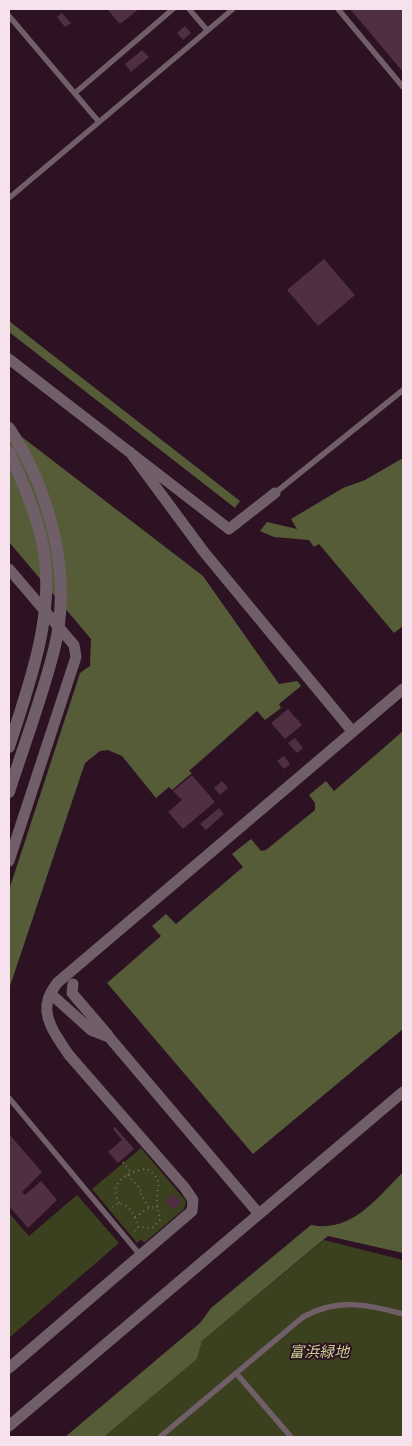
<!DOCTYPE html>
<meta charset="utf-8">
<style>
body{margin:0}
#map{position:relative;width:412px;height:1446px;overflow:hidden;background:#2c1222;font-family:Merriweather,serif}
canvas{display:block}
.frame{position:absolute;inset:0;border:10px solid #f5e2ec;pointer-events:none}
</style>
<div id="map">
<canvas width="412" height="1446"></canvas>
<div class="frame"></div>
</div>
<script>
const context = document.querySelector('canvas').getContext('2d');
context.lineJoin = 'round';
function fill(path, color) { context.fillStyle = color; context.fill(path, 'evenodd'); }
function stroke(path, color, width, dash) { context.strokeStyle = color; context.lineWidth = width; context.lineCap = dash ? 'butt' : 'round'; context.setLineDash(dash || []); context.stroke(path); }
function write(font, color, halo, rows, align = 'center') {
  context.font = font + ' Merriweather,"Noto Sans JP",serif'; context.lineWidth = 4; context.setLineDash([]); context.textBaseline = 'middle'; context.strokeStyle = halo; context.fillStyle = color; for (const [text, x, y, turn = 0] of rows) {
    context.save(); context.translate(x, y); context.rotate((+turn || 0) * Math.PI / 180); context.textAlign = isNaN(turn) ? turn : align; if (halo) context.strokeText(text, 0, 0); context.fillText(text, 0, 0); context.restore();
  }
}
fill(new Path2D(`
 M141,1148L186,1201L184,1209L144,1243L141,1239L137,1243L92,1189Z
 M77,1195L119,1243L9,1338V1213L29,1236Z
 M324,1240L403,1260V1437H104L197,1359L202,1341Z`), '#3b401f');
fill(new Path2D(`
 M9,321L240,501L235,508L9,332Z
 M9,427L203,576L279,684L297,681L301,686L279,704L281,708L265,720L257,711L189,771L192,773L172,790L169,787L156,798L122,756L108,750L100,751L85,763L9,989V890L80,673L90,666L91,639L9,542Z
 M403,458V626L394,633L319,544L314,547L309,540L274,537L260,531L267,522L297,529L291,519L343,488L365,480Z
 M403,731V1029L253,1154L107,983L161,936L152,926L166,914L176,924L243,867L232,854L251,839L261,851L266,850L315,810V803L309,795L326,781L334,791Z
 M403,1172V1253L328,1236L202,1341L197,1359L104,1437H65L200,1323L211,1308L311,1225C352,1233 377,1198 403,1172Z`), '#565c38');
fill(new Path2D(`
 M107,9H139L120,24Z
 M350,9H403V72Z
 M62,13L71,23L65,27L57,17Z
 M185,26L191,33L183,40L177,33Z
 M142,50L149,57L131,72L125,64Z
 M324,259L355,295L318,326L287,290Z
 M288,709L302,725L285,739L271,723Z
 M295,738L303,748L297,753L288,743Z
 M284,756L290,764L284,769L277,761Z
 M192,775L215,802L183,829L168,812L182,800L173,791Z
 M222,781L228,788L220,795L214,788Z
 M219,808L224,814L206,830L200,824Z
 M115,1127L134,1149L118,1163L108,1152L122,1140L113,1129Z
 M9,1134L42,1172L22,1192L25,1195L41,1181L57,1200L28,1228L9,1206Z
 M174,1194L182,1203L173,1210L165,1201Z`), '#502f42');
stroke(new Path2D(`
 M123,1162L131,1173
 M128,1175C132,1181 137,1184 141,1190L139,1191L149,1208L158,1207
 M119,1203C117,1198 114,1192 116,1187C119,1177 137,1169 147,1169C166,1181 155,1188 157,1204C158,1210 159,1214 160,1220L152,1228L138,1227
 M112,1207L119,1203C131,1205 135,1217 138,1227L132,1234
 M135,1217L149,1208`), '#816a77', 2, [1, 4]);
stroke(new Path2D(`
 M189,9L207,30
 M338,9L403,87
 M9,16L99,122
 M75,93L173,9
 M9,198L233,9
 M275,493L403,390
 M9,1098L141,1256
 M236,1373L291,1437
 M160,1437L303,1317C338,1298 366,1304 403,1314`), '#705f68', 5.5);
stroke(new Path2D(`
 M9,359L229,529L275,493
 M130,452L204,552L352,731
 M9,569L74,645L76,657L9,861
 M73,984L72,993L108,1035
 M51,994L91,1030L109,1037L259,1214
 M9,1368L192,1211L193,1200L185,1188L69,1055C59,1040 42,1019 48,1000C49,994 54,988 57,983L403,689
 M9,1426L403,1092`), '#705f68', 11);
stroke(new Path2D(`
 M9,428C50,490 73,576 54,650C42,698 24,745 9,792
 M9,452C22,481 35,510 42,541C57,611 30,681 9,747`), '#705f68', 12);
write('italic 15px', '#c6d191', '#2c1222', [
 ["富浜緑地",319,1353]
]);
</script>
